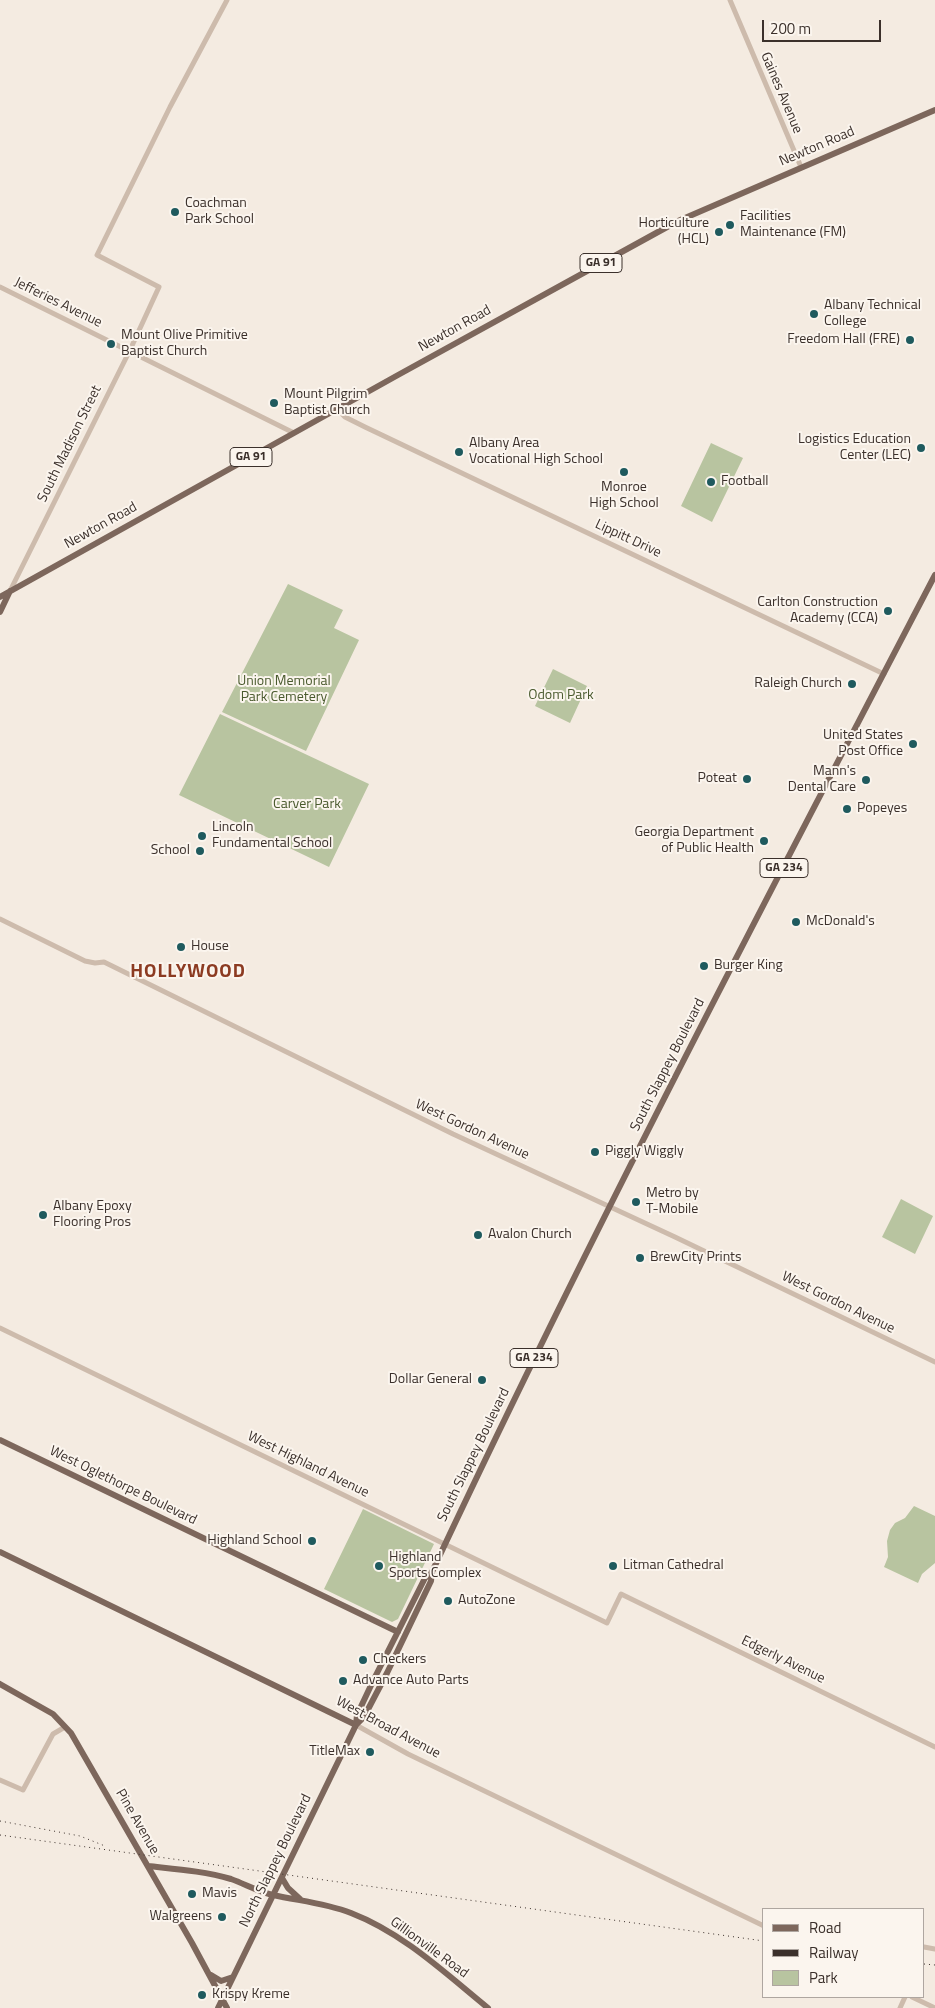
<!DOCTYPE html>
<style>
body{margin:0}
#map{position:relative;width:935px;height:2008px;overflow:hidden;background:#f4ebe1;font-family:"Titillium Web",sans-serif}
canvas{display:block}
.legend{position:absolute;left:762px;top:1908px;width:162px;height:90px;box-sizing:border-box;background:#fbf5ee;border:1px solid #aea6a0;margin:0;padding:6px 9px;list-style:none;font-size:15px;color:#3b302b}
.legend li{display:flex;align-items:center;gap:10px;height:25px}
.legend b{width:25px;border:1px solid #aea6a0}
.scale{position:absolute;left:762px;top:20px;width:119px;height:22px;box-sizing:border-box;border:2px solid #3b302b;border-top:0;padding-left:6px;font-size:15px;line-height:18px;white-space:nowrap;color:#3b302b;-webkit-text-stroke:4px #fbf5ee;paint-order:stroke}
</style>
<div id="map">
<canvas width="935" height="2008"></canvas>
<ul class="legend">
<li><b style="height:6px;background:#7d675c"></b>Road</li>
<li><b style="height:6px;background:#3b302b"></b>Railway</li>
<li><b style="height:14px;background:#b8c4a0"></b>Park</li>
</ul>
<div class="scale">200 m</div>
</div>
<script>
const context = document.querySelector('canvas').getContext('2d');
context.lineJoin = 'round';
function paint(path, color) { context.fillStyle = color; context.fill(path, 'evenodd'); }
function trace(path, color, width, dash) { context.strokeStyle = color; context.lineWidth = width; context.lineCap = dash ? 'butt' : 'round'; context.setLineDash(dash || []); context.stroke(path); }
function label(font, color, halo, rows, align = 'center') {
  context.font = font + ' "Titillium Web",sans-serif'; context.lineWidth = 4; context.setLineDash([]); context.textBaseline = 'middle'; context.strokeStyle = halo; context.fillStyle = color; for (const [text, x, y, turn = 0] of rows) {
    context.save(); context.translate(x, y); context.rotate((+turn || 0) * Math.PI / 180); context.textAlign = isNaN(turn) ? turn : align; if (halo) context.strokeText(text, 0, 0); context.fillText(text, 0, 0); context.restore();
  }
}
const green = new Path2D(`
 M 711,443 L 743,458 L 712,522 L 681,506 Z
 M 288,584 L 343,610 L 334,628 L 359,640 L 306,751 L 222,712 Z
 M 553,669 L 587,686 L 570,723 L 535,706 Z
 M 220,714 L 369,784 L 329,867 L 179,795 Z
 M 901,1199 L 933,1216 L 915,1254 L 882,1237 Z
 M 914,1506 L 935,1516 L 935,1563 L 922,1574 L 918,1583 L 884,1567 L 888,1557 L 887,1541 L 890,1530 L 895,1523 L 905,1518 Z
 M 363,1509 L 434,1544 L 398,1619 L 392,1622 L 324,1589 Z`);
const minor = new Path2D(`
 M 730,0 L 801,167
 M 0,287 L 294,433
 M 337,409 L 345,417 L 365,427 L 884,674
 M 10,591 L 130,350 L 159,287 L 97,255 L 170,107 L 227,0
 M 0,919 L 85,961 L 95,963 L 104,962 L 453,1134 L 675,1237 L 935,1362
 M 0,1328 L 607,1623 L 621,1594 L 935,1747
 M 356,1725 L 408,1754 L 764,1926
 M 0,1780 L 23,1790 L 53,1734 L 65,1727
 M 924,1947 L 935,1949
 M 912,1997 L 935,2008
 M 900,2008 L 905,1997`);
const major = new Path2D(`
 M 0,597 L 398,375 L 678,221 L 935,110
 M 0,612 L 10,591
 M 0,1440 L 398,1632
 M 0,1552 L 356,1725
 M 0,1684 L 53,1714 L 71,1733 L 192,1943 L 227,2008
 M 356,1725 L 357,1715 L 374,1679 L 425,1578 L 432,1572
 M 148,1866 C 175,1869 204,1871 231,1879 C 245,1884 259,1892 273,1895 C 300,1901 325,1903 351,1913 C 403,1933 445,1973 488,2008
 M 282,1878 L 288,1888 L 300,1899
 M 211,1975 L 221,1981 L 233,1977
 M 218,2008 L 356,1725 L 364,1717 L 387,1673 L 431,1581 L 432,1572 C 590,1235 763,905 935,575`);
const rail = new Path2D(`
 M 0,1821 L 80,1836 L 105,1846
 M 0,1835 L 764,1941
 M 924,1964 L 935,1965`);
const markers = [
 [175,212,5,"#1f5a5e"],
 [730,225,5,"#1f5a5e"],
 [719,232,5,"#1f5a5e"],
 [814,314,5,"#1f5a5e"],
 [910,340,5,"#1f5a5e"],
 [111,344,5,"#1f5a5e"],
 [274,403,5,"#1f5a5e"],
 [921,448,5,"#1f5a5e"],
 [459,452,5,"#1f5a5e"],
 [624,472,5,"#1f5a5e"],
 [711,482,5,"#1f5a5e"],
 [888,611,5,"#1f5a5e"],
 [852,684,5,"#1f5a5e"],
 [913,744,5,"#1f5a5e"],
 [747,779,5,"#1f5a5e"],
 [866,780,5,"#1f5a5e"],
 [847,809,5,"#1f5a5e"],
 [202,836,5,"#1f5a5e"],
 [764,841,5,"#1f5a5e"],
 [200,851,5,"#1f5a5e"],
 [796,922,5,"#1f5a5e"],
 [181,947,5,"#1f5a5e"],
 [704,966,5,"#1f5a5e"],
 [595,1152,5,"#1f5a5e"],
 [636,1202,5,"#1f5a5e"],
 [43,1215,5,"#1f5a5e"],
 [478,1235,5,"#1f5a5e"],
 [640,1258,5,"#1f5a5e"],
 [482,1380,5,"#1f5a5e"],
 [312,1541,5,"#1f5a5e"],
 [379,1566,5,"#1f5a5e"],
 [613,1566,5,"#1f5a5e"],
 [448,1601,5,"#1f5a5e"],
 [363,1660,5,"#1f5a5e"],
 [343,1681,5,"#1f5a5e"],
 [370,1752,5,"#1f5a5e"],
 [192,1894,5,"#1f5a5e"],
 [222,1917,5,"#1f5a5e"],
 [202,1995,5,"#1f5a5e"]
];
const shields = [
 [601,263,42],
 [251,457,42],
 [784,868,48],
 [534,1358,48]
];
const shieldNames = [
 ["GA 91",601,263],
 ["GA 91",251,457],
 ["GA 234",784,868],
 ["GA 234",534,1358]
];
const streetNames = [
 ["Gaines Avenue",781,93,67],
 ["Newton Road",817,147,-23],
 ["Jefferies Avenue",58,303,26],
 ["Newton Road",455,329,-29],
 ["South Madison Street",70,444,-64],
 ["Newton Road",101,526,-29],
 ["Lippitt Drive",628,539,25],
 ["South Slappey Boulevard",668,1065,-63],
 ["West Gordon Avenue",472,1130,25],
 ["West Gordon Avenue",838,1303,26],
 ["South Slappey Boulevard",474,1455,-64],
 ["West Highland Avenue",308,1465,26],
 ["West Oglethorpe Boulevard",123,1486,26],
 ["Edgerly Avenue",783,1660,26],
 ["West Broad Avenue",388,1728,28],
 ["Pine Avenue",137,1822,60],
 ["North Slappey Boulevard",276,1861,-64],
 ["Gillionville Road",429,1948,36]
];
const poiNames = [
 ["Coachman",185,204],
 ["Park School",185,220],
 ["Facilities",740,217],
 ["Maintenance (FM)",740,233],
 ["Horticulture",709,224,"right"],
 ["(HCL)",709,240,"right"],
 ["Albany Technical",824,306],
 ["College",824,322],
 ["Mount Olive Primitive",121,336],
 ["Baptist Church",121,352],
 ["Freedom Hall (FRE)",900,340,"right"],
 ["Mount Pilgrim",284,395],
 ["Baptist Church",284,411],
 ["Logistics Education",911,440,"right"],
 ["Center (LEC)",911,456,"right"],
 ["Albany Area",469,444],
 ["Vocational High School",469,460],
 ["Football",721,482],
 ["Monroe",624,488,"center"],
 ["High School",624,504,"center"],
 ["Carlton Construction",878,603,"right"],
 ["Academy (CCA)",878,619,"right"],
 ["Raleigh Church",842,684,"right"],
 ["United States",903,736,"right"],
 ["Post Office",903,752,"right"],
 ["Mann's",856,772,"right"],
 ["Dental Care",856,788,"right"],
 ["Poteat",737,779,"right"],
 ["Popeyes",857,809],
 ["Lincoln",212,828],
 ["Fundamental School",212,844],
 ["Georgia Department",754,833,"right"],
 ["of Public Health",754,849,"right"],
 ["School",190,851,"right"],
 ["McDonald's",806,922],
 ["House",191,947],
 ["Burger King",714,966],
 ["Piggly Wiggly",605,1152],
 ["Metro by",646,1194],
 ["T-Mobile",646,1210],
 ["Albany Epoxy",53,1207],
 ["Flooring Pros",53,1223],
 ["Avalon Church",488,1235],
 ["BrewCity Prints",650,1258],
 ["Dollar General",472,1380,"right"],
 ["Highland School",302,1541,"right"],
 ["Highland",389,1558],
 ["Sports Complex",389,1574],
 ["Litman Cathedral",623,1566],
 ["AutoZone",458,1601],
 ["Checkers",373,1660],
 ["Advance Auto Parts",353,1681],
 ["TitleMax",360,1752,"right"],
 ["Mavis",202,1894],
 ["Walgreens",212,1917,"right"],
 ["Krispy Kreme",212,1995]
];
const parkNames = [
 ["Union Memorial",284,682],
 ["Park Cemetery",284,698],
 ["Odom Park",561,696],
 ["Carver Park",307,805]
];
const districtNames = [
 ["HOLLYWOOD",188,972]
];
paint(green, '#b8c4a0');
trace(minor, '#cdbbac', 5);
trace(major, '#7d675c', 6);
trace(rail, '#3b302b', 1, [1, 4]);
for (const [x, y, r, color] of markers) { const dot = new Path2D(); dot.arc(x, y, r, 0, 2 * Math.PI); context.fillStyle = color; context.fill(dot); trace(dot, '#fbf5ee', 2); }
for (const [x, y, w] of shields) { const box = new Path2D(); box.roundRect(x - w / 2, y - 9.5, w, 19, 4); context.fillStyle = '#fbf5ee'; context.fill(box); trace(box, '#3b302b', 1); }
label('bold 12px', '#3b302b', null, shieldNames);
label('14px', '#3b302b', '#fbf5ee', streetNames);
label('14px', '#3b302b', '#fbf5ee', poiNames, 'left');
label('14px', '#4a5a2e', '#fbf5ee', parkNames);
context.letterSpacing = '1px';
label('bold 19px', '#8c3b22', '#fbf5ee', districtNames);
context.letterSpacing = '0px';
</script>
